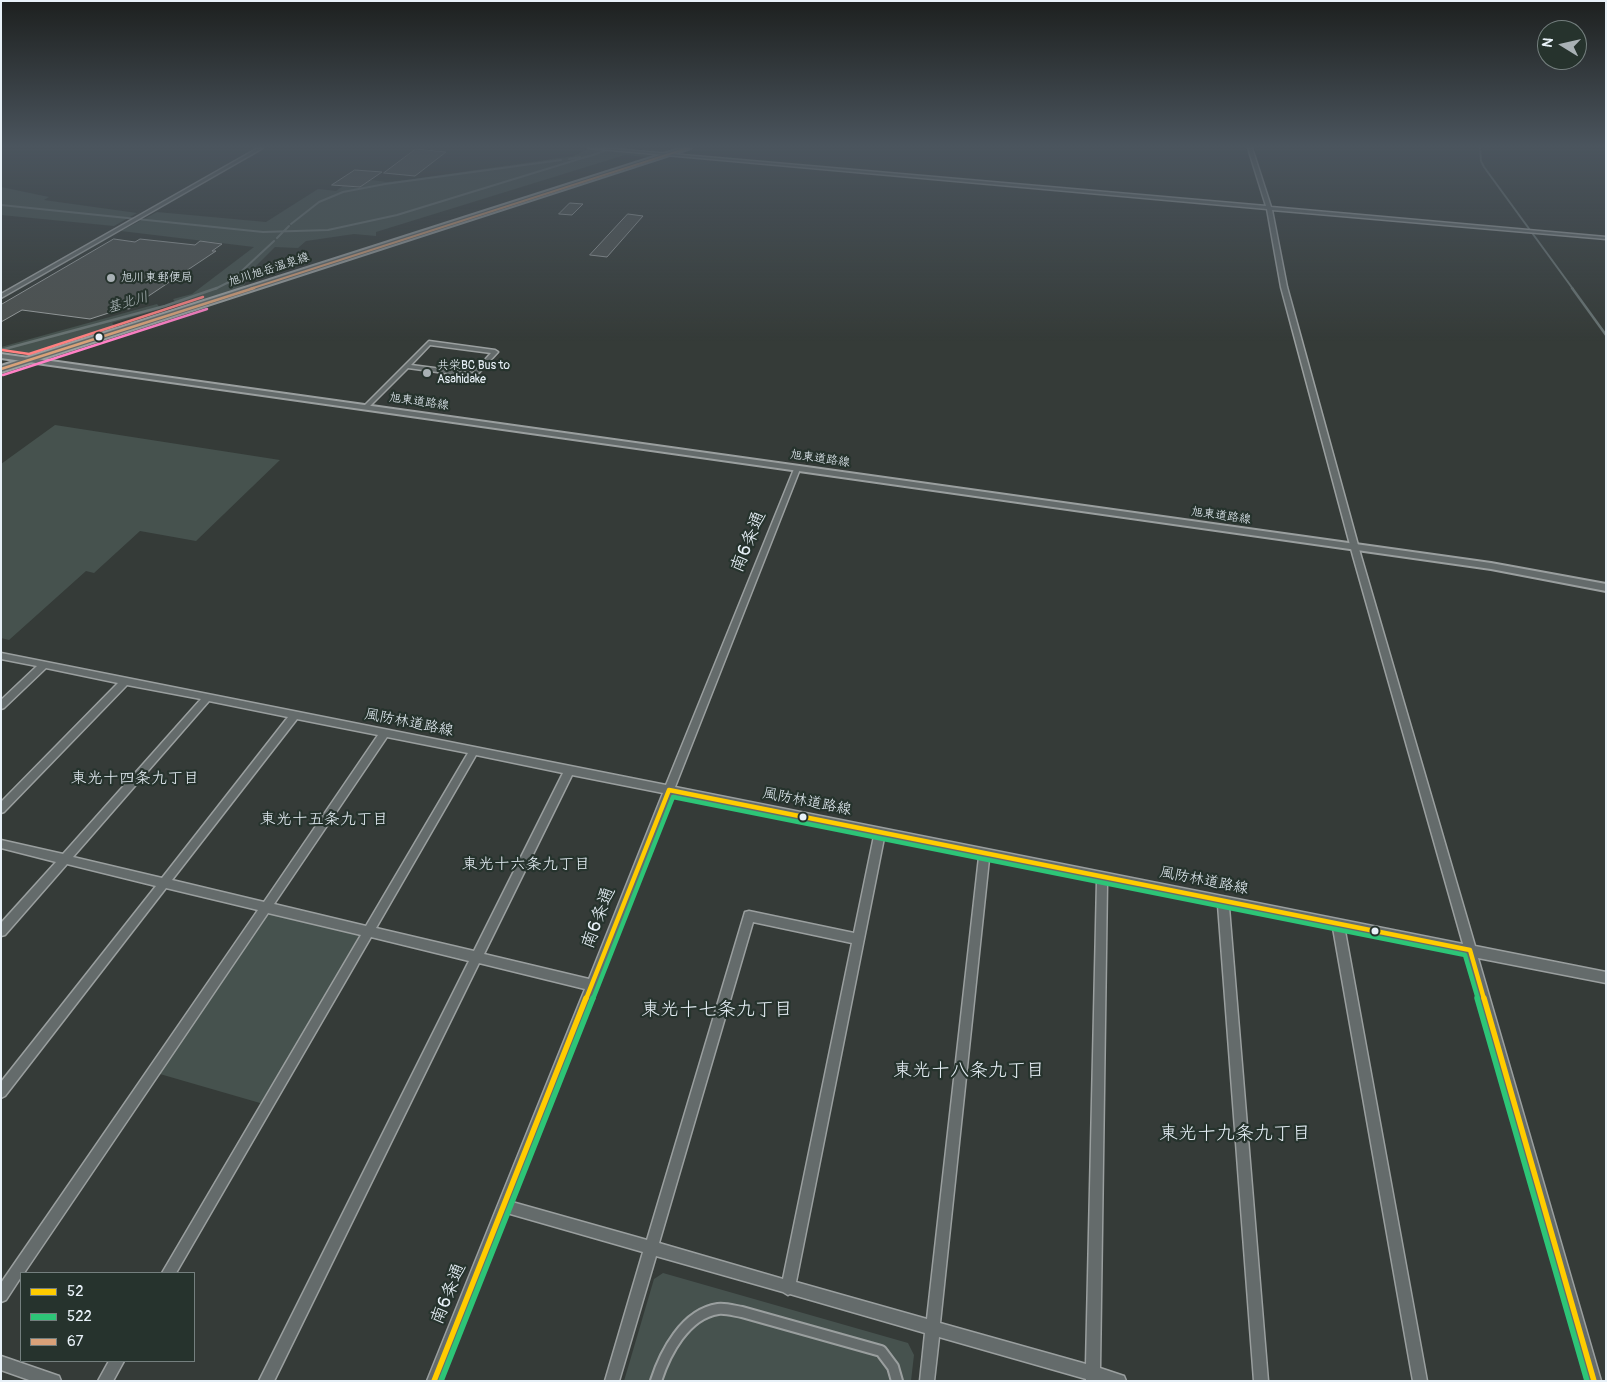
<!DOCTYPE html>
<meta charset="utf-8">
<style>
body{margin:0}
#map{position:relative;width:1607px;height:1382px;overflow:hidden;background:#353b38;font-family:Pangolin,sans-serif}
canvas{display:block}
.frame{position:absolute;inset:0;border:2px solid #e8f1f8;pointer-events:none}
.legend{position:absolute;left:20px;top:1272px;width:175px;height:90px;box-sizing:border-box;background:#26332d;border:1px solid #747f7e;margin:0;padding:6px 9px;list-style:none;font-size:15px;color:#e8f1f8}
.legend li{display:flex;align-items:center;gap:10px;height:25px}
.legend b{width:25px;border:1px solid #747f7e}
.north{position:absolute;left:1537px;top:20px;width:50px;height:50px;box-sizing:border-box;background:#26332d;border:1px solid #747f7e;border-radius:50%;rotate:279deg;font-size:14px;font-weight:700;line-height:20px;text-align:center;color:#e8f1f8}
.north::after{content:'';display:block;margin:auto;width:18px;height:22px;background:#a9b1b5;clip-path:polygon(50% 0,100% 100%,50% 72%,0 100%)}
</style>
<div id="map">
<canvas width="1607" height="1382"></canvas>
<div class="frame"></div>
<ul class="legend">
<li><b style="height:6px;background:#fc0"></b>52</li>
<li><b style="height:6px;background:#2dc577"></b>522</li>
<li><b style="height:6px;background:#d9a179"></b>67</li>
</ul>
<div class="north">N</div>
</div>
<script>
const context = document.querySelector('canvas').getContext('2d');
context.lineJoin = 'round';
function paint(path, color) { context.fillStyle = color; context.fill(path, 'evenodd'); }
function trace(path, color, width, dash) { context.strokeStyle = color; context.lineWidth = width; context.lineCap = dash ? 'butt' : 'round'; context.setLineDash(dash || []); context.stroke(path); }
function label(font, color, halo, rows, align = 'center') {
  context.font = font + ' Pangolin,"Klee One",sans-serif'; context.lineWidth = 4.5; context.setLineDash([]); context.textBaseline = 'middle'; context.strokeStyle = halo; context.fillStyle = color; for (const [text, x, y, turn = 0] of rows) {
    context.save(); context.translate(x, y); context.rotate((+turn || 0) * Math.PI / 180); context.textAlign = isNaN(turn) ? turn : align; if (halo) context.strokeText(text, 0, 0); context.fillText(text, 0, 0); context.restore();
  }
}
const green = new Path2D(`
 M 587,149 L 660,156 L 654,158 L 625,155 L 376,232 L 376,236 L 354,234 L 306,241 L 298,248 L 275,247 L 249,273 L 243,289 L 184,308 L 178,306 L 173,299 L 192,294 L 254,247 L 121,231 L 157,212 L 266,222 L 318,189 L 336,191 L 343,186 L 359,188 L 371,180 L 387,182 L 413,179 L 573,156 Z
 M 1,187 L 49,197 L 44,200 L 137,213 L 114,226 L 1,215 Z
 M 157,304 L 161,309 L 112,323 L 117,328 L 30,355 L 1,353 L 1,347 Z
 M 55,425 L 280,460 L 196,541 L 140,531 L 94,573 L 86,571 L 9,640 L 1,638 L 1,464 Z
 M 266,908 L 369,931 L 267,1105 L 153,1072 Z
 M 663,1273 L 908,1343 L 914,1355 L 911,1381 L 624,1381 L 654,1279 Z`);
const streamFar1 = new Path2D(`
 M 1480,148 L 1481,161 L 1484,167 L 1573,289
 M 587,157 L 613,148
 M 569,159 L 580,157
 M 1,205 L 263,232 L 328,230 L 397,215 L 589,156
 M 291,224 L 319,202 L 343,192 L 385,184 L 561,160
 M 277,238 L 289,226
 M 215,289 L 231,281 L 274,241`);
const stream = new Path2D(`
 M 1572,288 L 1606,335
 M 1,350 L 165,306 L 217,288`);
const building = new Path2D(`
 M 416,149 L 446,152 L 415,176 L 384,173 Z
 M 355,170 L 382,172 L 360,187 L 332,185 Z
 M 570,203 L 583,204 L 572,215 L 559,214 Z
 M 628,214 L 643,216 L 607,257 L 590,255 Z
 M 114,239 L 135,242 L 140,239 L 195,245 L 200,241 L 222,244 L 212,251 L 216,251 L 129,309 L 124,308 L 90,319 L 22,310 L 1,322 L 1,305 Z`);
const pedestrian = new Path2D(`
 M 656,1381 C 665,1353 685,1314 718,1309 C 726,1308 735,1311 742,1312 L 881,1351 L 893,1367 L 897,1381`);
const minor = new Path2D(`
 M 258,148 L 263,148 L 1,298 L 1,294 Z
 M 588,148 L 603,148 L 1266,206 L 1248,148 L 1252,148 L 1271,207 L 1606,237 L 1606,239 L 1272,210 L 1287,287 L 1361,556 L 1475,946 L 1606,972 L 1606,983 L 1478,958 L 1601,1381 L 1587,1381 L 1466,955 L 1345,931 L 1427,1381 L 1413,1381 L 1333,928 L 1229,907 L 1268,1381 L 1254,1381 L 1218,905 L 1107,883 L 1100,1368 L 1124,1376 L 1126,1381 L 1086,1381 L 1086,1379 L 939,1337 L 934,1381 L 920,1381 L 925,1333 L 790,1294 L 788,1295 L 783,1292 L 656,1256 L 619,1381 L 605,1381 L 643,1252 L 507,1213 L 441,1381 L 427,1381 L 585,989 L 479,963 L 274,1381 L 259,1381 L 469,961 L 371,937 L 176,1273 L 162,1273 L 361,935 L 268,913 L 24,1273 L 21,1273 L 21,1277 L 6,1300 L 1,1302 L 1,1283 L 258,910 L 166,888 L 5,1096 L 1,1098 L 1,1082 L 156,886 L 67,864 L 5,935 L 1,936 L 1,923 L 56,862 L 1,848 L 1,840 L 63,854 L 201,699 L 127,685 L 4,812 L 1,813 L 1,802 L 118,683 L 46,668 L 4,708 L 1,709 L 1,700 L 37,666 L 1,659 L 1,653 L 666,785 L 794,469 L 797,467 L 800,469 L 675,787 L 1463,944 L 1353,556 L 1281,287 L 1267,209 ZM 209,701 L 288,717 L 162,878 L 73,857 ZM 297,719 L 378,735 L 264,902 L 172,880 ZM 387,737 L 468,753 L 366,926 L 274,904 ZM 476,755 L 563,773 L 474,951 L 376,928 ZM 572,775 L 663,793 L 589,979 L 484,954 ZM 672,795 L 874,836 L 854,933 L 749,911 L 745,912 L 647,1240 L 512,1202 ZM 884,838 L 979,857 L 927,1319 L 796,1282 ZM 989,859 L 1097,881 L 1086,1364 L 940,1323 ZM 753,922 L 852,943 L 783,1279 L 659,1243 Z
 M 429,341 L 495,350 L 498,352 L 476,376 L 474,377 L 408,368 L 368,408 L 364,408 L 364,406 ZM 430,345 L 491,353 L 473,373 L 411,365 Z
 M 1,1356 L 59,1376 L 61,1381 L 32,1381 L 1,1370 Z
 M 109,1361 L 124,1361 L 113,1381 L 98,1381 Z`);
const tertiary = new Path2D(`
 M 1,354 L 1491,563 L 1606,584 L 1606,591 L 1491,569 L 1,358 Z`);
const secondary = new Path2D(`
 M 682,148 L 691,148 L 1,372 L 1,366 Z`);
const bus1Far1 = new Path2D(`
 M 586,999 L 669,790 L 1470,950 L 1484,999`);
const bus1 = new Path2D(`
 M 1484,998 L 1594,1381
 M 434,1381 L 586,998`);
const bus2Far1 = new Path2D(`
 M 593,999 L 673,797 L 1465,955 L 1478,999`);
const bus2 = new Path2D(`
 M 1477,998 L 1587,1381
 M 441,1381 L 593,998`);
const bus3Far1 = new Path2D(`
 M 250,289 L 688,148`);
const bus3 = new Path2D(`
 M 1,369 L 254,288`);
const bus4 = new Path2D(`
 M 3,375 L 207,309`);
const bus5 = new Path2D(`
 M 2,350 L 29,354 L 203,297`);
const markers = [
 [111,278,5,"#a9b1b5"],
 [99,337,4.5,"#e8f1f8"],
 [427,373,5,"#a9b1b5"],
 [803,817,4.5,"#e8f1f8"],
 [1375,931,4.5,"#e8f1f8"]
];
const farStreetnames = [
 ["旭川旭岳温泉線",269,270,-18],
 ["旭東道路線",419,402,8],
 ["旭東道路線",820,459,8],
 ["旭東道路線",1221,516,8]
];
const farPoinames = [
 ["旭川東郵便局",121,278],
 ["共栄BC Bus to",437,366],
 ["Asahidake",437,380]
];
const farWaternames = [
 ["基北川",128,303,-16]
];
const streetNames = [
 ["風防林道路線",409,723,11],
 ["風防林道路線",807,802,11],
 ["風防林道路線",1204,881,11]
];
const neighbourhoodNames = [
 ["東光十四条九丁目",135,779],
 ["東光十五条九丁目",324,820],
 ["東光十六条九丁目",526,865]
];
const nearStreetnames = [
 ["南6条通",749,542,-68],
 ["南6条通",599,918,-69],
 ["南6条通",449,1294,-68]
];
const nearNeighbourhoodnames = [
 ["東光十七条九丁目",717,1010],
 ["東光十八条九丁目",969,1071],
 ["東光十九条九丁目",1235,1134]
];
paint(green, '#46524e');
trace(streamFar1, '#687372', 2);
trace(stream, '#687372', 2.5);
paint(building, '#4d5250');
trace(building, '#9a9f9f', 1);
trace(pedestrian, '#9a9f9f', 14);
trace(minor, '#9a9f9f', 3);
trace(tertiary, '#9a9f9f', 4);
trace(secondary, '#9a9f9f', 4);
trace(pedestrian, '#646b6b', 10);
paint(minor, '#646b6b');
paint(tertiary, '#646b6b');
paint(secondary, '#646b6b');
trace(bus1Far1, '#fc0', 4.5);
trace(bus1, '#fc0', 5.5);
trace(bus2Far1, '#2dc577', 4.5);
trace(bus2, '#2dc577', 5.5);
trace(bus3Far1, '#d9a179', 2);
trace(bus3, '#d9a179', 2.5);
trace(bus4, '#ff80c5', 2.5);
trace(bus5, '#ff8080', 2.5);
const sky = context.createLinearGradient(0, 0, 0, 341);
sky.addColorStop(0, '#1d201f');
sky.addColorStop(0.43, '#4b555e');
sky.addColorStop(1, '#4b555e00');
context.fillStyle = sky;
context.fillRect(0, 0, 1607, 341);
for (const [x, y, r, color] of markers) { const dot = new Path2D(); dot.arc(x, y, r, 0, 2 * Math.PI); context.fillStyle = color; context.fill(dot); trace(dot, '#26332d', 2); }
label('12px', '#e8f1f8', '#26332d', farStreetnames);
label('12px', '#e8f1f8', '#26332d', farPoinames, 'left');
label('italic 14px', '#b1bbbe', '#26332d', farWaternames);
label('15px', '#e8f1f8', '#26332d', streetNames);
label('16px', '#e8f1f8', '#26332d', neighbourhoodNames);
label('18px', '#e8f1f8', '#26332d', nearStreetnames);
label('19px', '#e8f1f8', '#26332d', nearNeighbourhoodnames);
</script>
